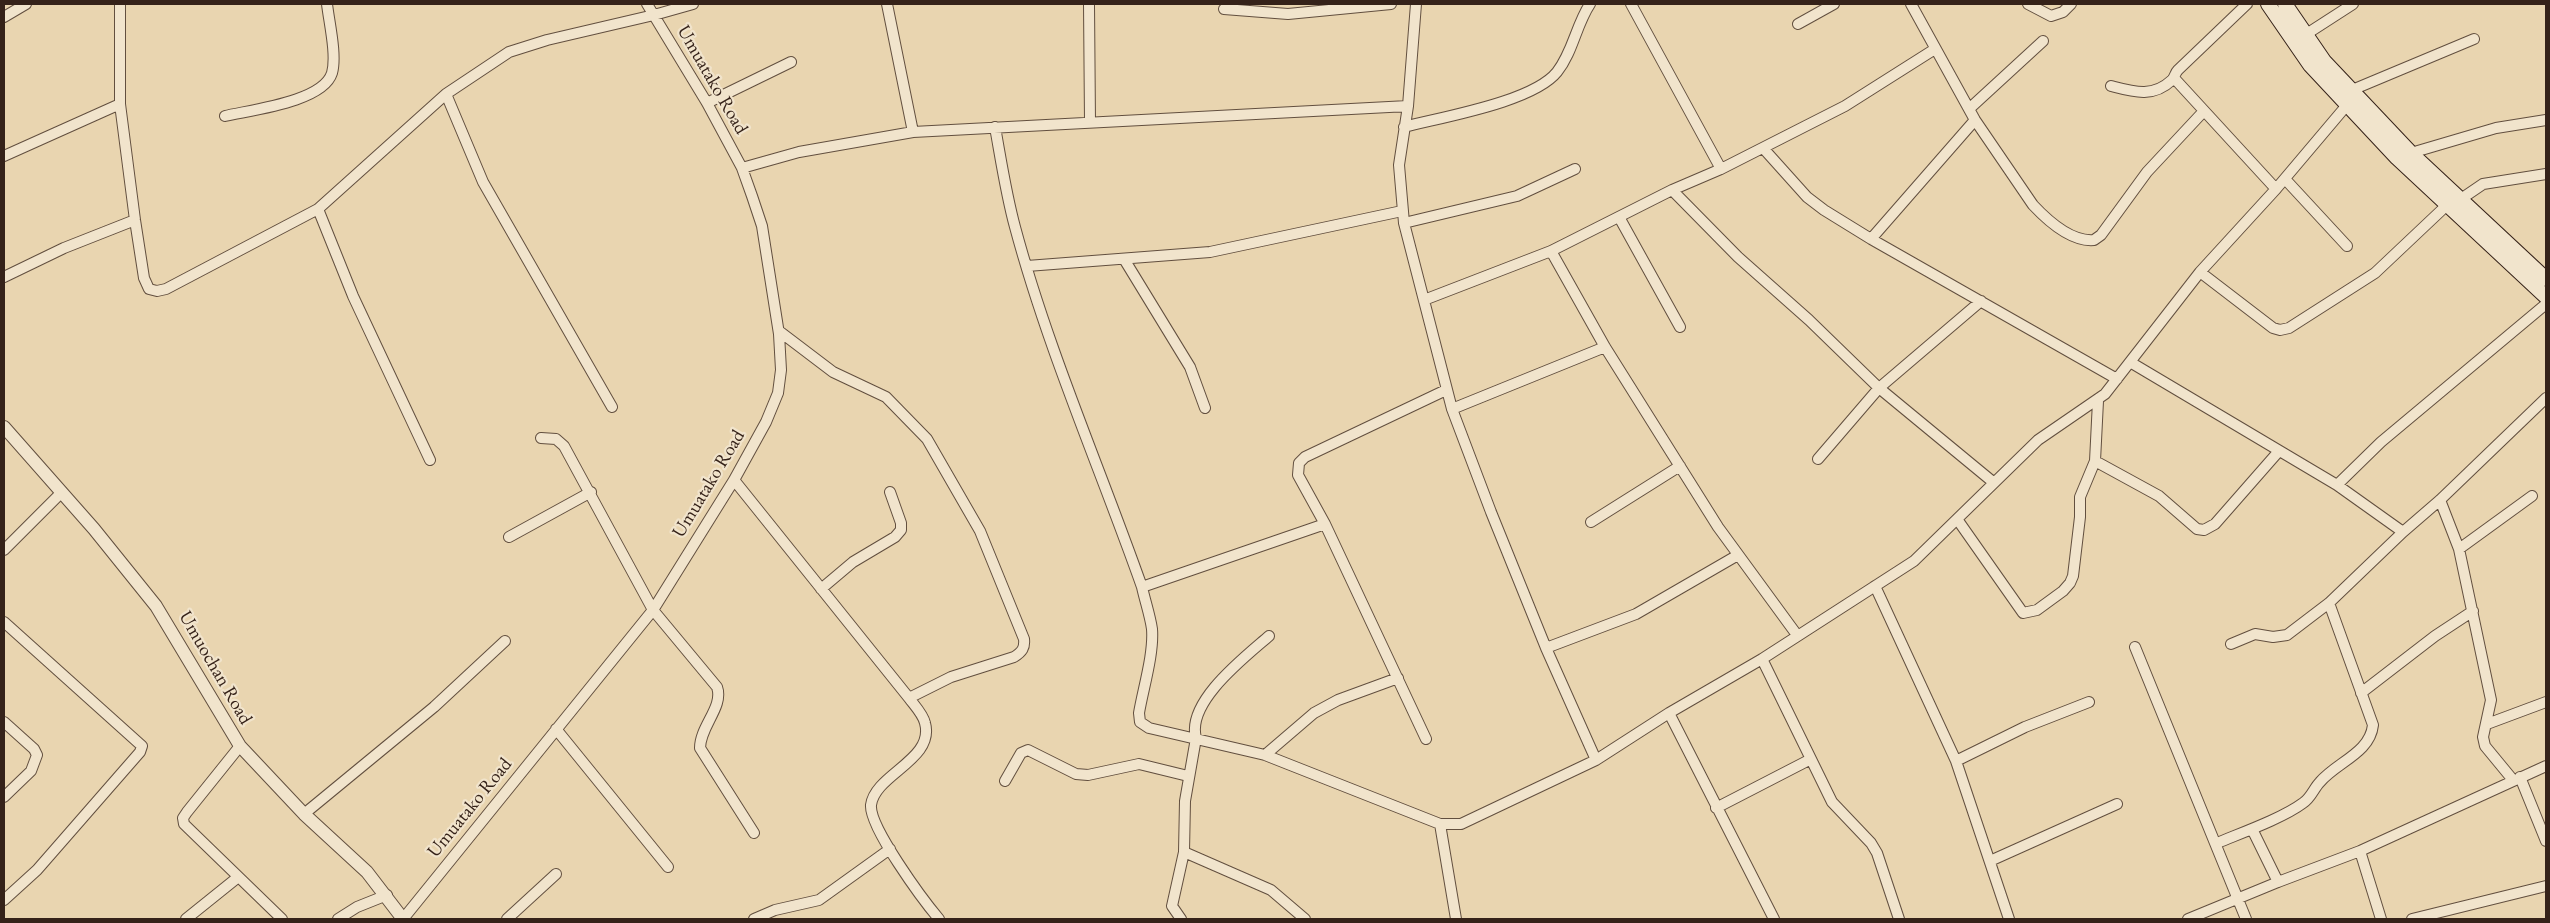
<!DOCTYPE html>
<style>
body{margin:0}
#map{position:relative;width:2550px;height:923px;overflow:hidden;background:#e9d5b0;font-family:"EB Garamond",serif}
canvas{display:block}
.frame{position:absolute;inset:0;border:5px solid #352219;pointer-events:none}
</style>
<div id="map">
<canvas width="2550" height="923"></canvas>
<div class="frame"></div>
</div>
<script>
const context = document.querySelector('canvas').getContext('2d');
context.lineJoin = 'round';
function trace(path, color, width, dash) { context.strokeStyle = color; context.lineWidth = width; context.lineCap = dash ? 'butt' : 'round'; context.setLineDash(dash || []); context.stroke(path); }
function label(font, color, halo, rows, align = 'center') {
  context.font = font + ' "EB Garamond",serif'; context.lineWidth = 4.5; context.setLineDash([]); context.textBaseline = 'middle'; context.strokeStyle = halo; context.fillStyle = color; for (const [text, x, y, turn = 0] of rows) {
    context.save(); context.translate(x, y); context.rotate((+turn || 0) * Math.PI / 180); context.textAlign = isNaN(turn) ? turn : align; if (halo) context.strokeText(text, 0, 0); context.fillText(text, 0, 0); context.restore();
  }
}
const minor = new Path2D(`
 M 120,4 L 120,104 L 135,220 L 144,278 L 149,289 L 157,291 L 166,289 L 318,209 L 446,94 L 509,52 L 547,40 L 654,15 L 693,4
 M 887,4 L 913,132
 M 1089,4 L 1090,122
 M 1416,4 L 1408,106 L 1399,165 L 1404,223 L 1452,409 L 1491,512 L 1546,648 L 1596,760
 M 1631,4 L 1721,169
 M 1911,4 L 1975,120 L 2033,205 C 2048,221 2072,242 2094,240 L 2101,235 L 2147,172 L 2203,112
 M 2028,4 L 2051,16 L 2063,12 L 2071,4
 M 1224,9 L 1288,14 L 1391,4
 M 4,17 L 26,4
 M 1798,24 L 1834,4
 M 2305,35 L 2353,4
 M 2174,78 L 2276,189
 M 2111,86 C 2134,92 2153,98 2172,80 C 2175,77 2175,73 2178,70 L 2247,4
 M 2352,90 L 2474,39
 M 446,94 L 483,182 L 612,407
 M 707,103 L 791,62
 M 1969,109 L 2043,41
 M 225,116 C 250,110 323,102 332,73 C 337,55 329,22 327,4
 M 995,127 C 1001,160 1006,194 1015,227 C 1048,350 1100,468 1142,587 C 1145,601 1150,615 1152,629 C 1154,654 1143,689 1139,713 L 1140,722 L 1149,728 L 1265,755 L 1440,824 L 1461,824 L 1596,760 L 1669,713 L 1762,659 L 1914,561 L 2038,440 L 2105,394 L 2200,272 L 2276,189 L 2347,105
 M 1404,127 C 1442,117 1533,102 1557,72 C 1573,52 1576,25 1590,4
 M 1763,148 L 1807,197 L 1824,210 L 1871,239 L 2117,379
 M 2411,153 L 2496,128 L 2546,120
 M 4,156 L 120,104
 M 742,168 L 799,152 L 913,132 L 1408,106
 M 2285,179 L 2347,246
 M 1672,190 L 1738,257 L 1809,320 L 1879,388 L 1993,482
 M 2461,199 L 2483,184 L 2546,174
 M 318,209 L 353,296 L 430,460
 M 1619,217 L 1680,327
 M 1404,223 L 1517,196 L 1575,169
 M 1871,239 L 1975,120
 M 1551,251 L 1605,347 L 1718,527 L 1797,635
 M 1124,259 L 1190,367 L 1205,408
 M 1027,266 L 1210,252 L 1402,211
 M 2200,272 L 2273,328 L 2280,330 L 2289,328 L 2375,273 L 2447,205
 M 4,277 L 64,248 L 135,220
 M 1424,300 L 1551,251 L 1672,190 L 1721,169 L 1845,106 L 1935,49
 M 779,331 L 833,372 L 886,397 L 927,439 L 980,531 L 1024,639 C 1025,648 1022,652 1014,657 L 951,677 L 909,698
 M 2130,362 L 2337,485 L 2403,532
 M 1452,409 L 1605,347
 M 541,438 L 556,439 L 564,446 L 653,610 L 717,687 C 724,707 700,726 700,748 L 754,833
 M 1818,459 L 1879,388 L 1981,301
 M 2095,461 L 2159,496 L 2197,529 L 2204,530 L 2215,524 L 2279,451
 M 734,480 L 909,698 C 914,705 923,714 925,723 C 935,760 875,774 871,805 C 869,827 923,900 939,919
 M 2337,485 L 2381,442 L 2546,304
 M 2440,500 L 2459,549 L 2491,700 L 2483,737 L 2485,746 L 2513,780
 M 1957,519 L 2023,613 L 2037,610 L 2063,591 L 2070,583 L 2073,576 L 2080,517 L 2080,497 L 2095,461 L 2098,401
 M 1591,522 L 1680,466
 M 509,537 L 591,492
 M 2459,549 L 2532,496
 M 4,550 L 62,492
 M 1875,586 L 1956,761 L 2009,919
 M 1142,587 L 1325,524
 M 821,589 L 853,562 L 895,537 L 901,530 L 901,523 L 890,492
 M 4,622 L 142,746 L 140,752 L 37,870 L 4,900
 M 2231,644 L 2255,634 L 2273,637 L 2287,635 L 2329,603 L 2403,532 L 2440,500 L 2546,398
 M 2135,647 L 2246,919
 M 1546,648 L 1636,614 L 1738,555
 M 1762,659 L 1832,802 L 1871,843 L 1877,853 L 1899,919
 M 2361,693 L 2435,636 L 2473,611
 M 1669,713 L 1774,919
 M 4,722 L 34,749 L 37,755 L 31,771 L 4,797
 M 2487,724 L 2546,702
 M 556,729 L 668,867
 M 1426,739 L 1325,524 L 1298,475 L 1299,463 L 1305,457 L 1446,390
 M 240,746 L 187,812 L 183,818 L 184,824 L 282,919
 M 1265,755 L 1314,713 L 1338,700 L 1398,678
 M 1956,761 L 2025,727 L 2089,702
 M 2520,777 L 2546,841
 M 1005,781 L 1021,753 L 1028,750 L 1076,774 L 1088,775 L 1139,764 L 1188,776
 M 1716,808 L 1811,759
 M 304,814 L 434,707 L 505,641
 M 1440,824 L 1456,919
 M 2252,829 L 2278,882
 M 2217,843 C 2241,833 2283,818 2303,803 C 2311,798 2314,788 2320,782 C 2337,762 2370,753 2373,725 L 2329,603
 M 2360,851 L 2381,919
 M 1184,852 L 1271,890 L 1305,919
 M 1990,861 L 2117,804
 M 186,919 L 237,878
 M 338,919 L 357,907 L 387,895
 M 403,919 L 653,610 L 734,480 L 766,422 L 778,393 L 781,370 L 779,334 L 762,226 L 752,196 L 742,168 L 707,103 L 647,4
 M 507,919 L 556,874
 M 754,919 L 775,910 L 819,900 L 890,849
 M 1181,919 L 1172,906 L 1184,852 L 1185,801 L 1196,738 C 1186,702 1245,657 1269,636
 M 2188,919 L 2278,882 L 2360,851 L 2546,766
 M 2412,919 L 2546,886`);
const tertiary = new Path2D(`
 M 4,427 L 94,529 L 156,606 L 240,746 L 304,814 L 367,872 L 403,919`);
const secondary = new Path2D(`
 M 2268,4 L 2310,65 L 2397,158 L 2546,297
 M 2285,4 L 2324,61 L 2411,153 L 2546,279`);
const streetNames = [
 ["Umuatako Road",712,80,60],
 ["Umuatako Road",709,484,-59],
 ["Umuochan Road",215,668,60],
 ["Umuatako Road",470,808,-51]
];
trace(minor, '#624f3f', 12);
trace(tertiary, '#624f3f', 14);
trace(secondary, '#352219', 16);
trace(minor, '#f1e4cc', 10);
trace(tertiary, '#f1e4cc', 12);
trace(secondary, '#f1e4cc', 14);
label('19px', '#352219', '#f1e4cc', streetNames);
</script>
